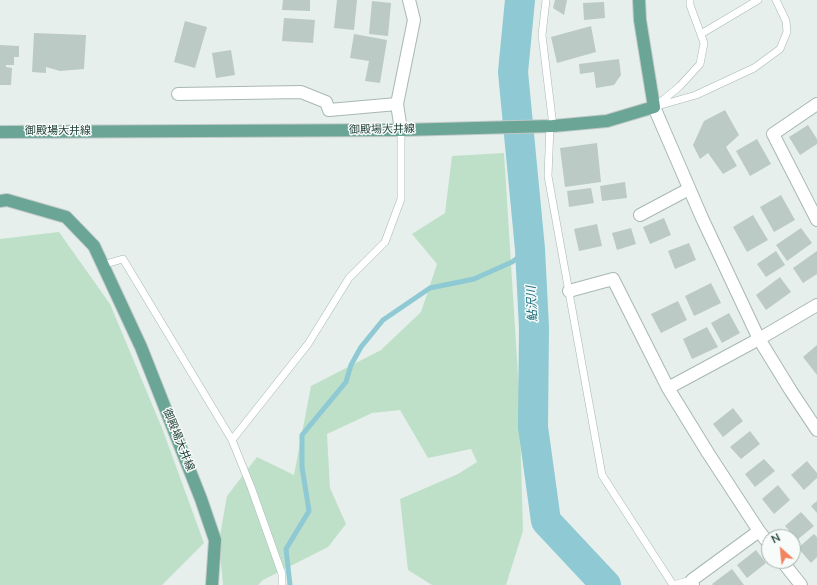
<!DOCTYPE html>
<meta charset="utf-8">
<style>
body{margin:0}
#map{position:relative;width:817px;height:585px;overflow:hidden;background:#e6efeb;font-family:"Nunito Sans",sans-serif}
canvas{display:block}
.north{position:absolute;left:761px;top:529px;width:40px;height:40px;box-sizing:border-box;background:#f7fbf9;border:1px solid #a3b1ad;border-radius:50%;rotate:333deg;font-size:11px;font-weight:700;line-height:16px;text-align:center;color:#24423a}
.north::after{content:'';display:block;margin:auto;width:14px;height:18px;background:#f4845f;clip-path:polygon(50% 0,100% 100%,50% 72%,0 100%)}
</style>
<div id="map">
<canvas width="817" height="585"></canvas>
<div class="north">N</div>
</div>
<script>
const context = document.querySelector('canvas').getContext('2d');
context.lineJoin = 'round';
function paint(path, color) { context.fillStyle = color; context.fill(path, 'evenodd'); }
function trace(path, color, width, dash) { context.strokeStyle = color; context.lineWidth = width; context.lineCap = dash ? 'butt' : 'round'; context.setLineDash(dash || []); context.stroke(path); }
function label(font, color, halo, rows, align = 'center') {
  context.font = font + ' "Nunito Sans","Noto Sans JP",sans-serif'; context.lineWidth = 3; context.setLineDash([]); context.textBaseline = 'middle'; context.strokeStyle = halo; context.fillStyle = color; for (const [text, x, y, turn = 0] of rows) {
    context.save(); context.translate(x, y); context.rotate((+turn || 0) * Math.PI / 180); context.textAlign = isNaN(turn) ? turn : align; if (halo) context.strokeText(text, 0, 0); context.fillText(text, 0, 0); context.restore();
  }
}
const green = new Path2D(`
 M 504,153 L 519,391 L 523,531 L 506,585 L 432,585 L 408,570 L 400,499 L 458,474 L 477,462 L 471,449 L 428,458 L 400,410 L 372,413 L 327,434 L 330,488 L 346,524 L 328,547 L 263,580 L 258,585 L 223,585 L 219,541 L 227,496 L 257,457 L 294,475 L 311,386 L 381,350 L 421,312 L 437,264 L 412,234 L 445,213 L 452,156 Z
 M 59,232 L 110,304 L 162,428 L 204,543 L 162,585 L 0,585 L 0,239 Z`);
const stream = new Path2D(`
 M 290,585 L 286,549 L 309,511 L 302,467 L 302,435 L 346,382 L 351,365 L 361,347 L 383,320 L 430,288 L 474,279 L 512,262 L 530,249`);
const river = new Path2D(`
 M 520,0 L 513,72 L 530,249 L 534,328 L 533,427 L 546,521 L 606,585`);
const building = new Path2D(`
 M 283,0 L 310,0 L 310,11 L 282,10 Z
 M 337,0 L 357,0 L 354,30 L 334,28 Z
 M 555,0 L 567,0 L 564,15 L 553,8 Z
 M 372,1 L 391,3 L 388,36 L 369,34 Z
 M 604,2 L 605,18 L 584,20 L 583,3 Z
 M 284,18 L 315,20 L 313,43 L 282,41 Z
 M 185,21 L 207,27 L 195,68 L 174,62 Z
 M 591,26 L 596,52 L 557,63 L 551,37 Z
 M 34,33 L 86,35 L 84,69 L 60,71 L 46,67 L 46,73 L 32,72 Z
 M 354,34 L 387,40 L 380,83 L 365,81 L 369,61 L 350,58 Z
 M 0,45 L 19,46 L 19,57 L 14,57 L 14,65 L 6,65 L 6,67 L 12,68 L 11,85 L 0,85 Z
 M 231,50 L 235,75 L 216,78 L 212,53 Z
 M 619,59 L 621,75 L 614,85 L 596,88 L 594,72 L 580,74 L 579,64 Z
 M 725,110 L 739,135 L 726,147 L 737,166 L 723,174 L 708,153 L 700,159 L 693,145 L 704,121 Z
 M 808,125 L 817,139 L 817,144 L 800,155 L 789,137 Z
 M 757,139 L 771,164 L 750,176 L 736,151 Z
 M 597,143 L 601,182 L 565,187 L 560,148 Z
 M 625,182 L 627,198 L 602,201 L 600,186 Z
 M 591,188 L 594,203 L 569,207 L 567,191 Z
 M 781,195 L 795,220 L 774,232 L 760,207 Z
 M 753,215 L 768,240 L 747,252 L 733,227 Z
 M 664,218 L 671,235 L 650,244 L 643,227 Z
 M 597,224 L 602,246 L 579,251 L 574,229 Z
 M 631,228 L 636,244 L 617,250 L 612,233 Z
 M 801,228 L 812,243 L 787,261 L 776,245 Z
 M 689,243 L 696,260 L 675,269 L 668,251 Z
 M 776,251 L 785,265 L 766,277 L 757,264 Z
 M 817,251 L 817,274 L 803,283 L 793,268 Z
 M 780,277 L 791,292 L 766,310 L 756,295 Z
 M 711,283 L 721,303 L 694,316 L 685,296 Z
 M 678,301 L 687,320 L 661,333 L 651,314 Z
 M 729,313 L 740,333 L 722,343 L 711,323 Z
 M 707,327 L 718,347 L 692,359 L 683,339 Z
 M 817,345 L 817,375 L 803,357 Z
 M 733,408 L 743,421 L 723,437 L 713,424 Z
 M 750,431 L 760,444 L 741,459 L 730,447 Z
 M 764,459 L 775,471 L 755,487 L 745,474 Z
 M 807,461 L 817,473 L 817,478 L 804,490 L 791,475 Z
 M 778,485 L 790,500 L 774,514 L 762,499 Z
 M 817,501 L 817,513 L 811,506 Z
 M 801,512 L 814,526 L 797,540 L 785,526 Z
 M 814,534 L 817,537 L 817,557 L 811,563 L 798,548 Z
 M 756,550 L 766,563 L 747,578 L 737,565 Z
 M 732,569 L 744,585 L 713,585 L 712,584 Z`);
const service = new Path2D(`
 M 546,0 L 542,35 L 553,126
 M 701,34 L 758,0
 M 657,105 L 680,86 L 700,64 L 704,43 L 690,5 L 690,0
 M 654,107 L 696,95 L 754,68 L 780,49 L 787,32 L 786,21 L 776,0
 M 550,126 L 548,176 L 602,475 L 673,585 L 692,580
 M 102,265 L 123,259 L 232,440
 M 282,585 L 282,574 L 251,487 L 232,440 L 308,344 L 349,278 L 385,242 L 401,199 L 401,130`);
const minor = new Path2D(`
 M 178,94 L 301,92 L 326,102 L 329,110 L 397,104
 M 817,104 L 773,134 L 817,220
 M 401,130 L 397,104 L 414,20 L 409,0
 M 640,215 L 689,189
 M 569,291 L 613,279 L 668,388 L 708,453 L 759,531 L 769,544
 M 668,388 L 759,339 L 817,305
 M 782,561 L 801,585
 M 693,585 L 692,580 L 759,531`);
const tertiary = new Path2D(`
 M 654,107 L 702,218 L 759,339 L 791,391 L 817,430`);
const primary = new Path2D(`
 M 0,132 L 401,130 L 553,126 L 607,121 L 654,107 L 640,20 L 639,0
 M 0,201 L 7,200 L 66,217 L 94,246 L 141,347 L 201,499 L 215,540 L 212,585`);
const streetNames = [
 ["御殿場大井線",382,130,-1],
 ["御殿場大井線",58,131],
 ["御殿場大井線",178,440,68]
];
const waterNames = [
 ["鮎沢川",533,304,-93]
];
paint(green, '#bfe0c8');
trace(stream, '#8ec9d4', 5);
trace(river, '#8ec9d4', 30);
paint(building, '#bbcac4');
trace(service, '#a8b8b2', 8);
trace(minor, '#a8b8b2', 14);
trace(tertiary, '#a8b8b2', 14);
trace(primary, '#c2cac8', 14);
trace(service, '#fff', 7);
trace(minor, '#fff', 12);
trace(tertiary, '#fff', 12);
trace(primary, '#6aa596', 12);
label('11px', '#24423a', '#f7fbf9', streetNames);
label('italic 12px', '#1c6f80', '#f7fbf9', waterNames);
</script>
